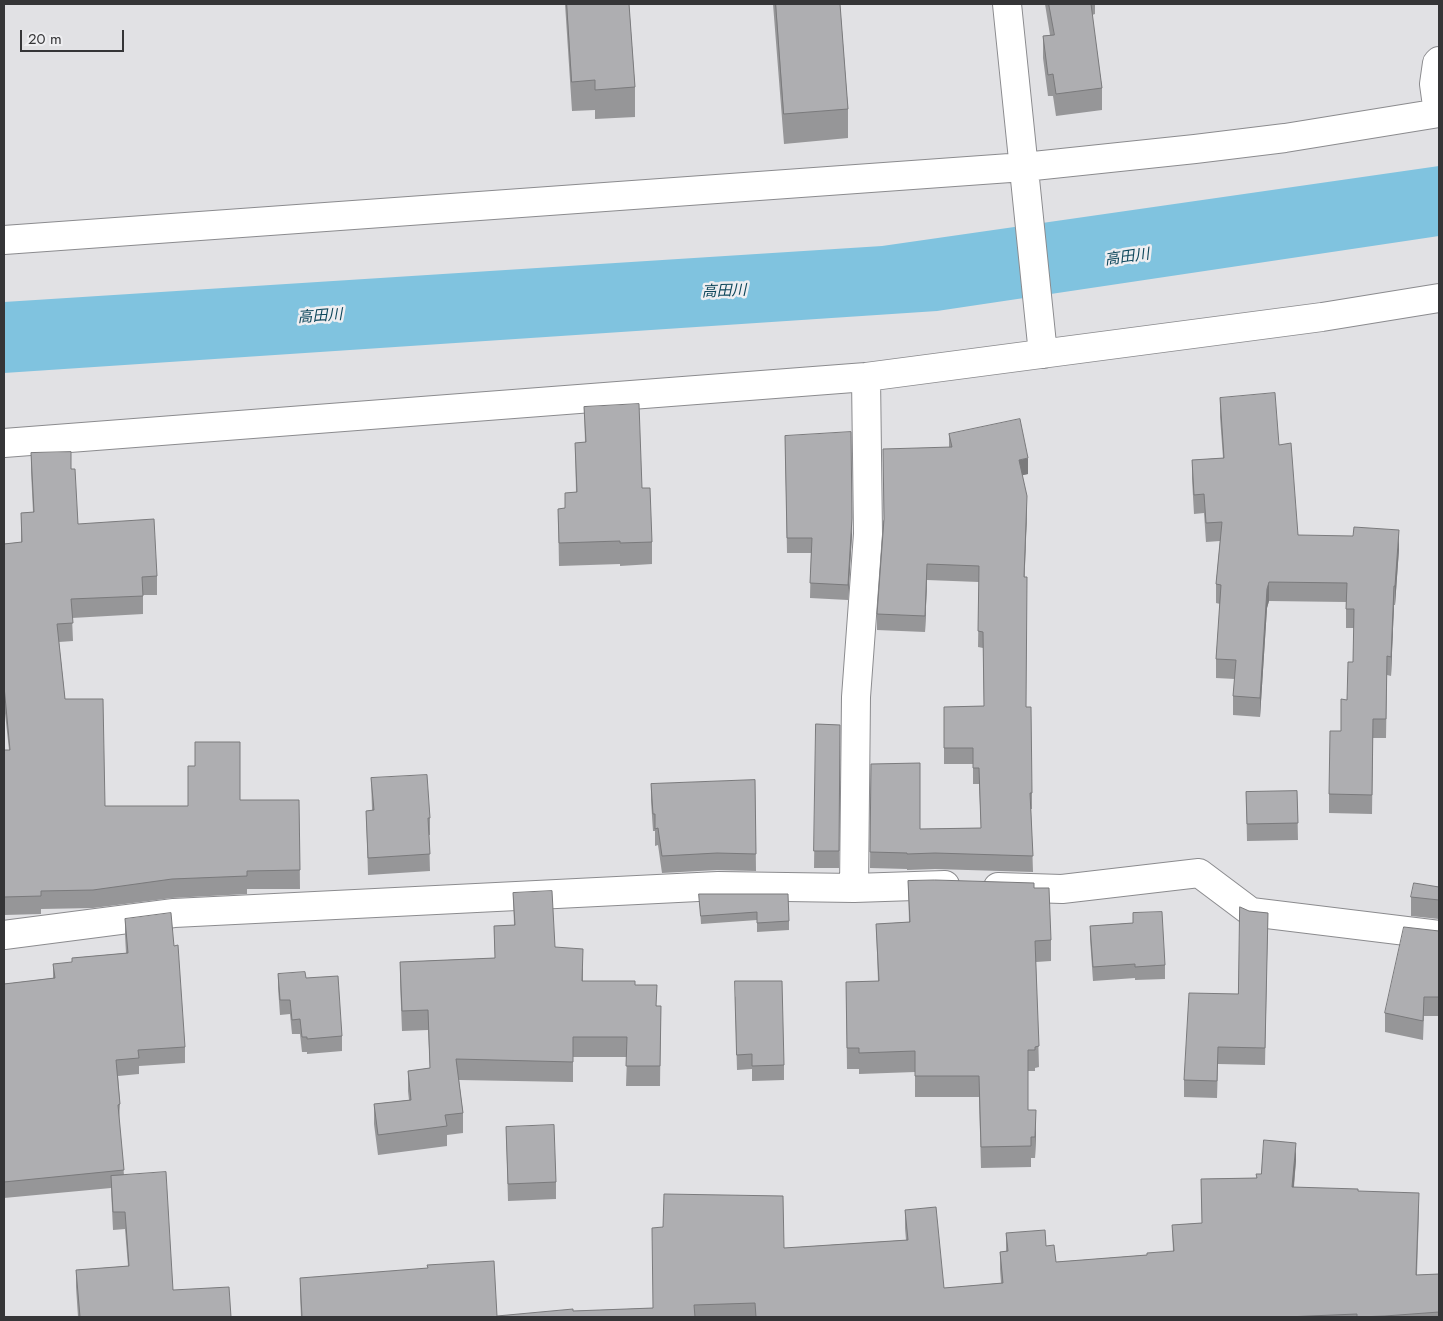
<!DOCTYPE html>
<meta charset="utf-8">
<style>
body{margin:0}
#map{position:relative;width:1443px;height:1321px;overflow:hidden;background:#e1e1e4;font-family:Jost,sans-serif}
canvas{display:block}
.frame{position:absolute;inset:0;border:5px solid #353537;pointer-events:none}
.scale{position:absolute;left:20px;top:30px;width:104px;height:22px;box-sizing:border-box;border:2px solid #353537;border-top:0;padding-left:6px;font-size:15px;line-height:18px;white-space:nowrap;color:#353537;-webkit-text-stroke:4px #eeeef1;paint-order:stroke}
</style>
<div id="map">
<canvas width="1443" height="1321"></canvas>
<div class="frame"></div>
<div class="scale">20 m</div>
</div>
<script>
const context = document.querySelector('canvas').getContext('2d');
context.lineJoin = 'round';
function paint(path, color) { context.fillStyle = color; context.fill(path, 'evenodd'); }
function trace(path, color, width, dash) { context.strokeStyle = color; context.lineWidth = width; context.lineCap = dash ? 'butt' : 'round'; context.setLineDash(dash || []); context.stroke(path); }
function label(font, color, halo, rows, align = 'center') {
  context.font = font + ' Jost,"Noto Sans JP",sans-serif'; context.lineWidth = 5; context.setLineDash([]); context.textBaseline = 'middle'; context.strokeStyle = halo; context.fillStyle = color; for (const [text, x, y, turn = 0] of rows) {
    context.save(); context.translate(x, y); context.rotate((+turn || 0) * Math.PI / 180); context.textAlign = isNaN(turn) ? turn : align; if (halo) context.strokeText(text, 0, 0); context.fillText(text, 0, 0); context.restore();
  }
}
const water = new Path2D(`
 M 1439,166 L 1439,236 L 937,311 L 4,373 L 4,302 L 882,246 Z`);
const minor = new Path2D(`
 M 1007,4 L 1043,354
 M 1438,113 L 1434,84 L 1437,63 L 1439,61
 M 4,240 L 1024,167 L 1195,149 L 1285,138 L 1439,113
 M 4,443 L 866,377 L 1322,317 L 1439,298
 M 998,887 L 1062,889 L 1199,873 L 1251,912 L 1439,935
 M 854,888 L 856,697 L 868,534 L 866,377
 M 4,935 L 174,913 L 718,886 L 854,888 L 945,885`);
const wall = new Path2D(`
 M 565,4 L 629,4 L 635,87 L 635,117 L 595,119 L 595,110 L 572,111 Z
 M 773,4 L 840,4 L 848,109 L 848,138 L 784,144 Z
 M 1045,4 L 1095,4 L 1095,14 L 1092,15 L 1102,88 L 1102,110 L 1056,116 L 1053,96 L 1048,96 L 1043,58 L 1043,36 L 1050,35 Z
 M 1220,398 L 1279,445 L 1298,535 L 1399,549 L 1395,605 L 1394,605 L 1391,676 L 1387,675 L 1386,738 L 1373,738 L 1372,814 L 1329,813 L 1329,794 L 1347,700 L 1353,662 L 1354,628 L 1346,628 L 1346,602 L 1269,601 L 1267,608 L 1260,717 L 1233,715 L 1233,696 L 1235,679 L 1216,678 L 1216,659 L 1220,604 L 1216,603 L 1216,584 L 1220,541 L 1206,542 L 1204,513 L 1194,514 L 1192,479 L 1192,460 L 1223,458 L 1220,417 Z
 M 584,407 L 642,488 L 652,542 L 652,564 L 620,566 L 620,564 L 559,566 L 558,509 L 565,508 L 565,493 L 576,492 L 575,443 L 585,442 Z
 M 949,434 L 1028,474 L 1022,475 L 1027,512 L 1024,577 L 1026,707 L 1032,793 L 1032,809 L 1031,809 L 1033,872 L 935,869 L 907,870 L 907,869 L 870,868 L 871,764 L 920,829 L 981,828 L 979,784 L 973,784 L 973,764 L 944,764 L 944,707 L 984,706 L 983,648 L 978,647 L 979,582 L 927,580 L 925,632 L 877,630 L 877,614 L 883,521 L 949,447 Z
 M 785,436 L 852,534 L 848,600 L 810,598 L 811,553 L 787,553 Z
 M 31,453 L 71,469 L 78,524 L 157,576 L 157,595 L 143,595 L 143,614 L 72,618 L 73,641 L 59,642 L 65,699 L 105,806 L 188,806 L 240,800 L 299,800 L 300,889 L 247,889 L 247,894 L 172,898 L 93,908 L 41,909 L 41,914 L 4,915 L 4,750 L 9,750 L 4,704 L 4,544 L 21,542 L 21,513 L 33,512 L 31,471 Z
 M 816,724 L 840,725 L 839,868 L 814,868 Z
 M 371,778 L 430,818 L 430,835 L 429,835 L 430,871 L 368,875 L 366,811 L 372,810 Z
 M 755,780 L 756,871 L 717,870 L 662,873 L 658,845 L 655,846 L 655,831 L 653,831 L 651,801 L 651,784 Z
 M 1297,791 L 1298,840 L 1247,841 L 1246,792 Z
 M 908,881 L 1034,888 L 1051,940 L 1051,961 L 1036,962 L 1039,1067 L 1035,1068 L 1035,1071 L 1028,1071 L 1028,1110 L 1036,1131 L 1035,1158 L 1031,1158 L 1031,1167 L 981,1168 L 979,1097 L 915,1097 L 915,1072 L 859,1074 L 859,1069 L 847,1069 L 846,982 L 878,981 L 876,924 L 909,922 Z
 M 1439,887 L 1439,919 L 1411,916 L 1411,897 Z
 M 513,893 L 555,947 L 583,969 L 583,981 L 635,985 L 657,1006 L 661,1006 L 660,1086 L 626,1086 L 627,1057 L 573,1057 L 573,1082 L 459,1080 L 463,1113 L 463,1133 L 447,1135 L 447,1146 L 378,1155 L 374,1124 L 374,1104 L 409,1100 L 408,1091 L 408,1071 L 430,1068 L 428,1030 L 402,1031 L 400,982 L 400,962 L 495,958 L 494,926 L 514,925 Z
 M 699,894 L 789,921 L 789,930 L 757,932 L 757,920 L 701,924 Z
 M 1249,911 L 1268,913 L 1265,1065 L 1218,1064 L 1217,1098 L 1184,1097 L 1184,1080 L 1238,994 Z
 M 1133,913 L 1165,965 L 1165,979 L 1135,980 L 1135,978 L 1093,981 L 1090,939 L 1090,926 L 1133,923 Z
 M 125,919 L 185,1047 L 185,1063 L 139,1066 L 139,1074 L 118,1076 L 120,1104 L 119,1120 L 124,1175 L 173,1290 L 231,1317 L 78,1317 L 76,1287 L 76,1270 L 128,1266 L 125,1229 L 113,1230 L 111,1188 L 4,1198 L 4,984 L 53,978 L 53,964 L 72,963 L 72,958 L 126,953 L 125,935 Z
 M 1437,931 L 1439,931 L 1439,1016 L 1424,1016 L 1423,1040 L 1385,1032 L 1385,1013 Z
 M 278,974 L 342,1036 L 342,1051 L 307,1054 L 307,1052 L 302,1052 L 300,1034 L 292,1034 L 290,1014 L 280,1015 L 278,988 Z
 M 735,996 L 784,1065 L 784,1080 L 752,1081 L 752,1069 L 737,1070 Z
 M 506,1127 L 556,1182 L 556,1199 L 508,1201 Z
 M 1296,1160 L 1294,1187 L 1358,1191 L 1419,1210 L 1417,1275 L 1439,1274 L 1439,1317 L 301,1317 L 300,1295 L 300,1278 L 497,1316 L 573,1311 L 653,1308 L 784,1248 L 906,1240 L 905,1228 L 905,1210 L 944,1288 L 1001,1283 L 1000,1269 L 1000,1252 L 1006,1251 L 1006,1233 L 1046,1246 L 1056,1262 L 1147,1255 L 1173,1251 L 1172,1225 L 1202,1223 L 1201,1179 L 1256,1178 L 1261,1174 Z`);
const shadedWall = new Path2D(`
 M 1028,458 L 1028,474 L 1019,476 L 1019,460 Z
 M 1027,496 L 1027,512 L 1024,593 L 1024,577 Z
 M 852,518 L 852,534 L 848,600 L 848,585 Z
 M 1399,530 L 1399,549 L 1395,605 L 1395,586 Z
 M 927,564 L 927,580 L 925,632 L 925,616 Z
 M 1269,582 L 1269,601 L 1267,608 L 1260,717 L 1260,698 L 1267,589 Z
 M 1394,586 L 1394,605 L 1391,676 L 1391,657 Z
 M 1036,1110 L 1036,1131 L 1035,1158 L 1035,1137 Z
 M 1296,1143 L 1296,1160 L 1292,1205 L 1292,1187 Z`);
const building = new Path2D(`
 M 567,4 L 629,4 L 635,87 L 595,90 L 595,80 L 572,82 Z
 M 776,4 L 840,4 L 848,109 L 784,114 Z
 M 1049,4 L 1091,4 L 1102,88 L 1056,94 L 1053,74 L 1048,75 L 1043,36 L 1054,35 Z
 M 1275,393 L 1279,445 L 1291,443 L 1298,535 L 1353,536 L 1354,527 L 1399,530 L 1395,586 L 1394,586 L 1391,657 L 1387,656 L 1386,719 L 1373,719 L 1372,795 L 1329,794 L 1330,731 L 1341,731 L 1341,699 L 1347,700 L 1348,662 L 1353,662 L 1354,609 L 1346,609 L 1347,583 L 1269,582 L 1267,589 L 1260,698 L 1233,696 L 1236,660 L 1216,659 L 1221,585 L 1216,584 L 1222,522 L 1206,523 L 1204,494 L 1194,495 L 1192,460 L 1224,458 L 1220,398 Z
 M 639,404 L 642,488 L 650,488 L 652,542 L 620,543 L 620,541 L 559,543 L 558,509 L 565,508 L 565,493 L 577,492 L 575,443 L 586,442 L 584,407 Z
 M 1020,419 L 1028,458 L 1019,460 L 1027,496 L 1024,577 L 1027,577 L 1026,707 L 1031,707 L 1032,793 L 1030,793 L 1033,856 L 935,853 L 907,854 L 907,853 L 870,852 L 871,764 L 920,763 L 920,829 L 981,828 L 979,768 L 973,768 L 973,748 L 944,748 L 944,707 L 984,706 L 983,632 L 978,631 L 979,566 L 927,564 L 925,616 L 877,614 L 884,519 L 883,449 L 952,447 L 949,434 Z
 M 851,432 L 852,518 L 848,585 L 810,583 L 812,538 L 787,538 L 785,436 Z
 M 71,452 L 71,469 L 75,469 L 78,524 L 154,519 L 157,576 L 142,577 L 143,596 L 71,599 L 73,623 L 57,624 L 65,699 L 103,699 L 105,806 L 188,806 L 188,766 L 195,766 L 195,742 L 240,742 L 240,800 L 299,800 L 300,870 L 247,871 L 247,876 L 172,879 L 93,890 L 41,891 L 41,896 L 4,897 L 4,750 L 10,750 L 4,686 L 4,544 L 22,542 L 21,513 L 34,512 L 31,453 Z
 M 816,724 L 840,725 L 839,851 L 814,851 Z
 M 427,775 L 430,818 L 428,818 L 430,854 L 368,858 L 366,811 L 374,810 L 371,778 Z
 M 755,780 L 756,854 L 717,853 L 662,856 L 658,828 L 655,829 L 655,814 L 653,814 L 651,784 Z
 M 1297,791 L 1298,823 L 1247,824 L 1246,792 Z
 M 935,880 L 1034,883 L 1034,888 L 1049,888 L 1051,940 L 1035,941 L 1039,1046 L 1035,1047 L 1035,1050 L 1028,1050 L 1028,1110 L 1036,1110 L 1035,1137 L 1031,1137 L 1031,1146 L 981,1147 L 979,1076 L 915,1076 L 915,1051 L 859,1053 L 859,1048 L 847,1048 L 846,982 L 879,981 L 876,924 L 910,922 L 908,881 Z
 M 1414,883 L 1439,887 L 1439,900 L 1411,897 Z
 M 552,891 L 555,947 L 583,949 L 582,981 L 635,981 L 635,985 L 657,985 L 656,1006 L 661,1006 L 660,1066 L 626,1066 L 627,1037 L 573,1037 L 573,1062 L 456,1059 L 463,1113 L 445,1115 L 447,1126 L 378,1135 L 374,1104 L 411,1100 L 408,1071 L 430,1068 L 428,1010 L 402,1011 L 400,962 L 495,958 L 494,926 L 515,925 L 513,893 Z
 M 699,894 L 788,894 L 789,921 L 757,923 L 757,912 L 701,916 Z
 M 1240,907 L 1249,911 L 1268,913 L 1265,1048 L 1218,1047 L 1217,1081 L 1184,1080 L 1189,993 L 1238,994 Z
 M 1162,912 L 1165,965 L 1135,967 L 1135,964 L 1093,967 L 1090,926 L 1133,923 L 1133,913 Z
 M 171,913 L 174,946 L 178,945 L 185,1047 L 138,1050 L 139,1058 L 116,1060 L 120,1104 L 118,1105 L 124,1170 L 4,1182 L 4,984 L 55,978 L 53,964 L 72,962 L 72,958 L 128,953 L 125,919 Z
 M 1404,927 L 1439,931 L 1439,997 L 1424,997 L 1423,1021 L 1385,1013 Z
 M 305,972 L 306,978 L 338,976 L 342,1036 L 307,1039 L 307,1037 L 302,1037 L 300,1019 L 292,1020 L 290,1000 L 280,1000 L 278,974 Z
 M 735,981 L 782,981 L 784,1065 L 752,1066 L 752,1054 L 737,1055 Z
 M 554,1125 L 556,1182 L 508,1184 L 506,1127 Z
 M 1264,1140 L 1296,1143 L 1292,1187 L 1358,1189 L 1358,1191 L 1419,1193 L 1416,1275 L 1439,1274 L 1439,1312 L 1385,1316 L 1357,1317 L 1357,1314 L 1286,1317 L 756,1317 L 755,1303 L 694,1305 L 695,1317 L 302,1317 L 300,1278 L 428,1268 L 427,1265 L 494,1261 L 497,1316 L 573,1309 L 573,1311 L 653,1308 L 652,1228 L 663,1227 L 664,1194 L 783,1196 L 784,1248 L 908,1240 L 905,1210 L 936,1207 L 944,1288 L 1003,1283 L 1000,1252 L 1008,1251 L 1006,1233 L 1045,1230 L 1046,1246 L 1054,1245 L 1056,1262 L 1147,1255 L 1147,1253 L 1174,1251 L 1172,1225 L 1202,1223 L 1201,1179 L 1257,1178 L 1256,1174 L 1261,1174 Z
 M 166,1172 L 173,1290 L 229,1287 L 231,1317 L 80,1317 L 76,1270 L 129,1266 L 125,1212 L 113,1212 L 111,1176 Z`);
const waterNames = [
 ["高田川",1127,258,-8],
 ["高田川",724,292,-2],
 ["高田川",320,317,-4]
];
paint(water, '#80c3df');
trace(minor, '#8b8b8e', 30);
trace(minor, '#fff', 28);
paint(wall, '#969698');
paint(shadedWall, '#7a7a7c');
paint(building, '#aeaeb1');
trace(building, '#7a7a7c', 1);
label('italic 15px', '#0e475b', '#eeeef1', waterNames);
</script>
